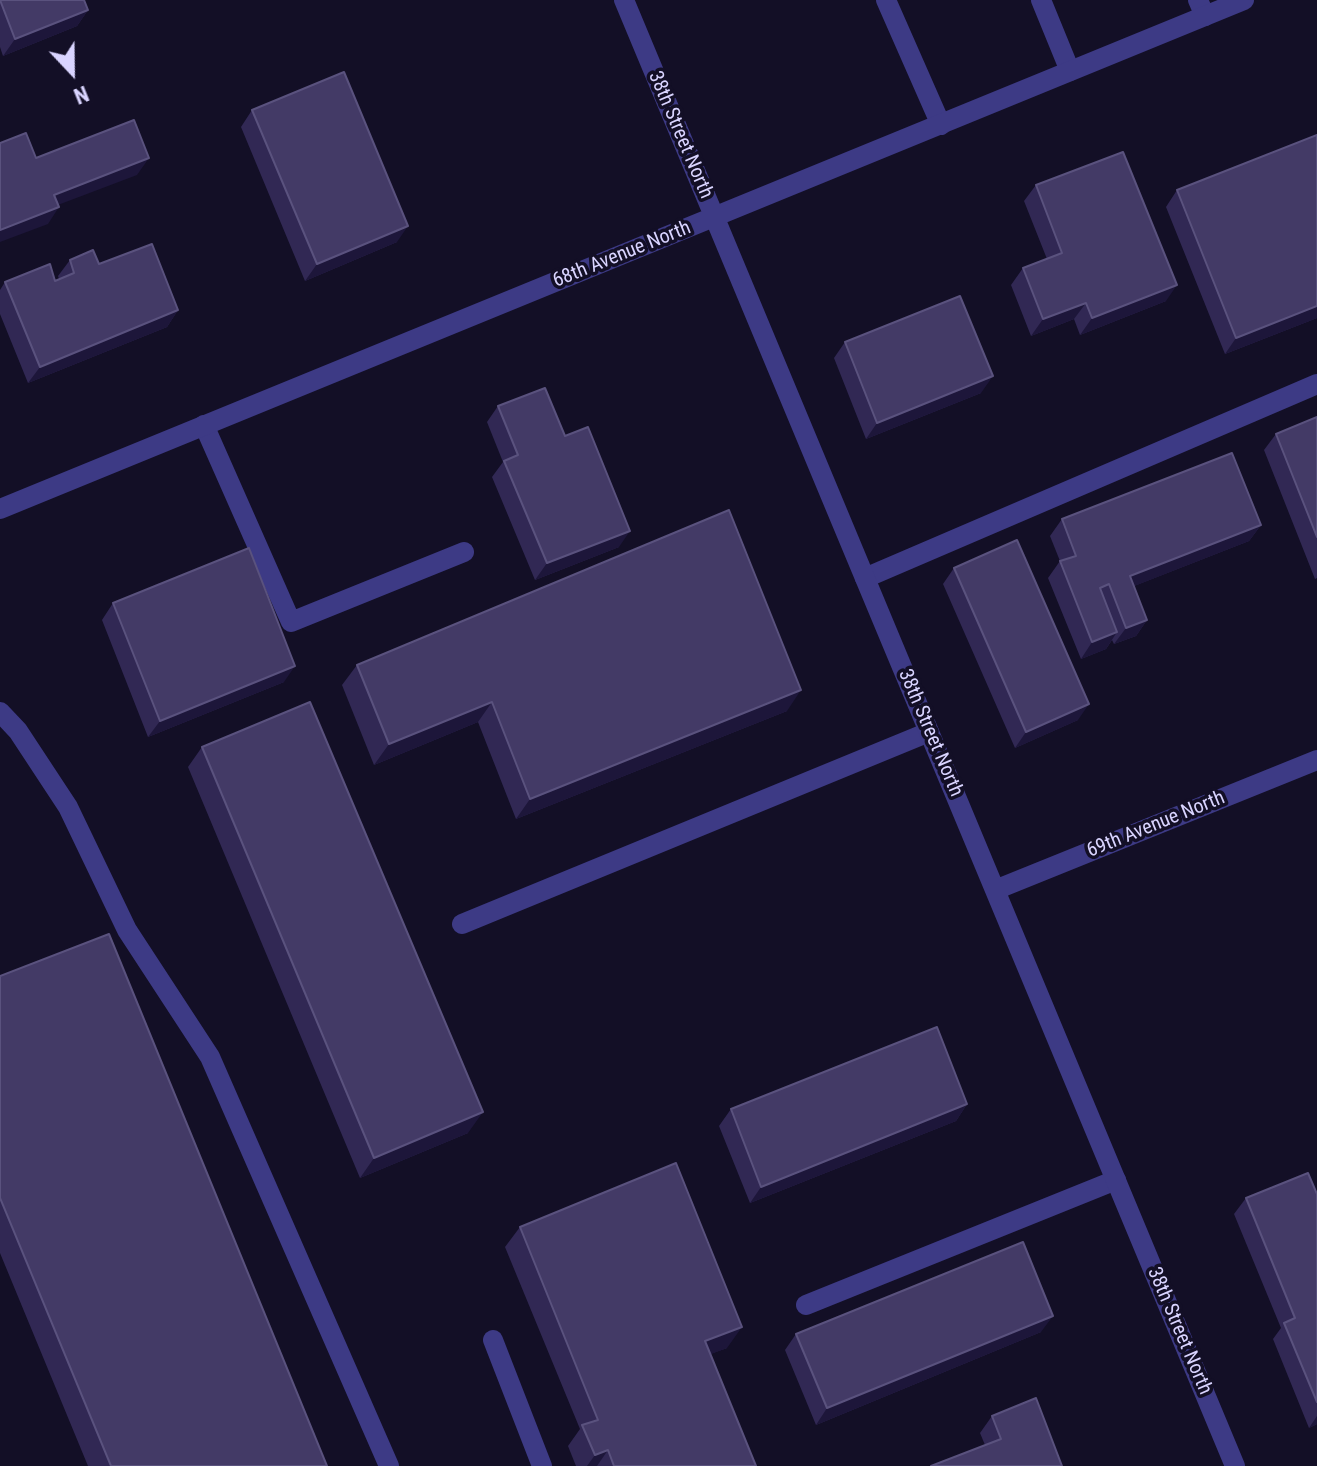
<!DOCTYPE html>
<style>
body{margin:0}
#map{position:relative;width:1317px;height:1466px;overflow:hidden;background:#130f26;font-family:"Roboto Condensed",sans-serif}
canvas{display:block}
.north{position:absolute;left:32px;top:32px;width:80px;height:80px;-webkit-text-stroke:6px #130f26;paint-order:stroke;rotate:158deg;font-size:22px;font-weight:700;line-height:32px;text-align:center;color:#d9d4ff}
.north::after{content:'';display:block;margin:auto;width:28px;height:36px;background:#d9d4ff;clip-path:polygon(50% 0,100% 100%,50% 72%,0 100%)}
</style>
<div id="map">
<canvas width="1317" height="1466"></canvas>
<div class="north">N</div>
</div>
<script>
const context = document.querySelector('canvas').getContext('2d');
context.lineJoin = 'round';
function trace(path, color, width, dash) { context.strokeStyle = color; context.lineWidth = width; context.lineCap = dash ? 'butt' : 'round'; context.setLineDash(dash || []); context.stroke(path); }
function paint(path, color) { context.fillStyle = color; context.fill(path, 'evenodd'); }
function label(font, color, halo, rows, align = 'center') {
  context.font = font + ' "Roboto Condensed",sans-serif'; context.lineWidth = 7; context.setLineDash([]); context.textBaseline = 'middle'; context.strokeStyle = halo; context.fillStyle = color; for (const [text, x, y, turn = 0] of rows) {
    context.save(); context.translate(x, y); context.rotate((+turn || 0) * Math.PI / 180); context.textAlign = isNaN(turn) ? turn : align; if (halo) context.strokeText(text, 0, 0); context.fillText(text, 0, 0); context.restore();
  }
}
const service = new Path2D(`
 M 886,0 L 941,125
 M 1041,0 L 1070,71
 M 1198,0 L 1205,16
 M 204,425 L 291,622 L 464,552
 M 865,578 L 1317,384
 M 0,712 L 18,731 L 68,807 L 127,930 L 210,1057 L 389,1466
 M 462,924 L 929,732
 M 806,1305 L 1116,1180
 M 493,1340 L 542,1466`);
const minor = new Path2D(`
 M 624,0 L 1235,1466
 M 0,509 L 1244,0
 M 995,890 L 1317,760`);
const wall = new Path2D(`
 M 0,0 L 88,10 L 77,26 L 3,56 L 0,47 Z
 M 252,110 L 397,242 L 305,281 L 241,127 Z
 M 1317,135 L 1317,318 L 1225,354 L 1166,207 L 1177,190 Z
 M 1036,185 L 1166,301 L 1080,335 L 1074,319 L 1031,336 L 1011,285 L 1023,268 L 1047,259 L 1024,201 Z
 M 70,260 L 99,264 L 178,310 L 167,327 L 28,383 L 0,314 L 0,290 L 5,282 L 55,281 L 59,279 L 58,276 Z
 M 845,342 L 981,393 L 866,439 L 834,358 Z
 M 498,406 L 565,436 L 619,547 L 535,580 L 492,477 L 503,462 L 487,422 Z
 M 1317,417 L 1317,578 L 1315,579 L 1264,450 L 1276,434 Z
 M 1062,519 L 1261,525 L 1249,541 L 1134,586 L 1147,620 L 1136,636 L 1114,644 L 1112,640 L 1106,649 L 1081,659 L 1048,578 L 1060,561 L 1050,536 Z
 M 954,568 L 1078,720 L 1015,748 L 943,584 Z
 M 113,603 L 284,682 L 148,737 L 102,620 Z
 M 357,665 L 787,711 L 516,819 L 478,722 L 374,765 L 342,685 Z
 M 202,747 L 468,1133 L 360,1178 L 188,767 Z
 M 0,976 L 327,1466 L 88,1466 L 0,1253 Z
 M 967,1104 L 956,1121 L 750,1203 L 719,1126 L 731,1109 Z
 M 1317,1194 L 1317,1424 L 1309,1428 L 1273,1339 L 1281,1328 L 1234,1214 L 1246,1198 Z
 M 520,1227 L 727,1348 L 710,1354 L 756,1466 L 576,1466 L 568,1446 L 580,1429 L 505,1247 Z
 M 1041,1332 L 816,1425 L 785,1350 L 796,1334 Z
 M 992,1416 L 1062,1466 L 985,1445 L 980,1433 Z`);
const shadedWall = new Path2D(`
 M 88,10 L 77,26 L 3,56 L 15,39 Z
 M 149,158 L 137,175 L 42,211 L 54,195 Z
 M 59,207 L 48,224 L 0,242 L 0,230 Z
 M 408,226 L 397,242 L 305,281 L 317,264 Z
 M 1177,285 L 1166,301 L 1080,335 L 1092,318 Z
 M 1086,303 L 1074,319 L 1031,336 L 1043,319 Z
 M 1317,306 L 1317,318 L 1225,354 L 1236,338 Z
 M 178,310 L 167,327 L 28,383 L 40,367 Z
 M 993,376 L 981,393 L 866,439 L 877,423 Z
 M 1261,525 L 1249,541 L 1119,592 L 1130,576 Z
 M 630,531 L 619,547 L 535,580 L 547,563 Z
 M 1147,620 L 1136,636 L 1114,644 L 1126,628 Z
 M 1117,632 L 1106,649 L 1081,659 L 1092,642 Z
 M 295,666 L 284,682 L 148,737 L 160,721 Z
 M 801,690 L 787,711 L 516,819 L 530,799 Z
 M 492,702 L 478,722 L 374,765 L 389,744 Z
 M 1089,704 L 1078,720 L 1015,748 L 1026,732 Z
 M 967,1104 L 956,1121 L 750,1203 L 761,1187 Z
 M 483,1112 L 468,1133 L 360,1178 L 374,1158 Z
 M 1053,1316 L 1041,1332 L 816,1425 L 827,1408 Z
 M 742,1327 L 727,1348 L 690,1362 L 705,1341 Z
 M 1317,1416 L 1317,1424 L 1309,1428 Z
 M 608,1450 L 597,1466 L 587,1466 L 595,1455 Z`);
const building = new Path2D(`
 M 0,0 L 84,0 L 88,10 L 15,39 Z
 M 344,72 L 408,226 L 317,264 L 252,110 Z
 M 134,120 L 149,158 L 54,195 L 59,207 L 0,230 L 0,143 L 26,133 L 36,158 Z
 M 1317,135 L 1317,306 L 1236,338 L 1177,190 Z
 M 1123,152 L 1177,285 L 1092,318 L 1086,303 L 1043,319 L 1023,268 L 1062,253 L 1036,185 Z
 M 152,244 L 178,310 L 40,367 L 5,282 L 50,264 L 55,281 L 74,273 L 70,260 L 93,250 L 99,264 Z
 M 960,296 L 993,376 L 877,423 L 845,342 Z
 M 545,388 L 565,436 L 588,427 L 630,531 L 547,563 L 504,461 L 518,455 L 498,406 Z
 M 1317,417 L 1317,537 L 1276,434 Z
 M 1232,453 L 1261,525 L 1130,576 L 1147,620 L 1126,628 L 1109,584 L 1100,588 L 1117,632 L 1092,642 L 1060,561 L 1076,556 L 1062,519 Z
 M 729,510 L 801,690 L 530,799 L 492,702 L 389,744 L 357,665 Z
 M 1017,540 L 1089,704 L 1026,732 L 954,568 Z
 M 249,548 L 295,666 L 160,721 L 113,603 Z
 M 310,702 L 483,1112 L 374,1158 L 202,747 Z
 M 109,934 L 327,1466 L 111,1466 L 0,1198 L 0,976 Z
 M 937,1027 L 967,1104 L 761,1187 L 731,1109 Z
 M 676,1163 L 742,1327 L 705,1341 L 756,1466 L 614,1466 L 608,1450 L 595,1455 L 582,1425 L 598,1420 L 520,1227 Z
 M 1308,1173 L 1317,1194 L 1317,1402 L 1284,1323 L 1295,1318 L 1246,1198 Z
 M 1023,1242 L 1053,1316 L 827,1408 L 796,1334 Z
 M 1036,1398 L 1062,1466 L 931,1466 L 1001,1439 L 992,1416 Z`);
const streetNames = [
 ["38th Street North",680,135,67],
 ["68th Avenue North",622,255,-22],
 ["38th Street North",930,733,67],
 ["69th Avenue North",1156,825,-22],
 ["38th Street North",1179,1331,67]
];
trace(service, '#3d3a85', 20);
trace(minor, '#3d3a85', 20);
paint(wall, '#312854');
paint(shadedWall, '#1d163a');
paint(building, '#433a66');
trace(building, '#5a527e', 2);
label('20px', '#d9d4ff', '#130f26', streetNames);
</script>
